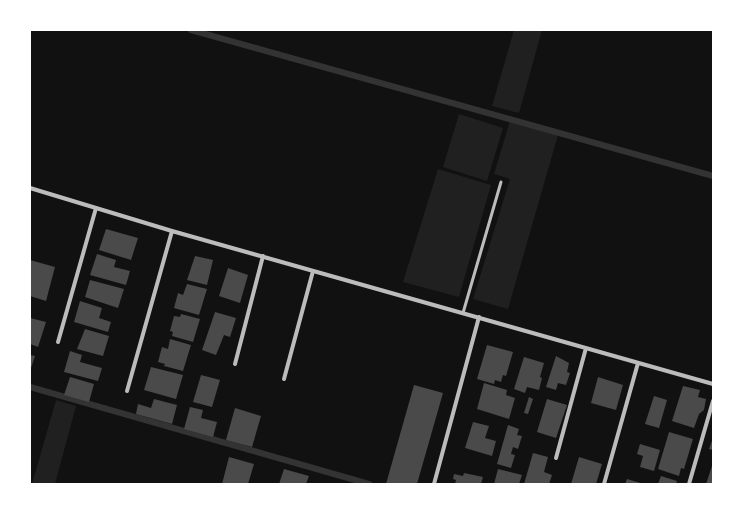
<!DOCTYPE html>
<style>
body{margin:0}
#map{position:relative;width:743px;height:514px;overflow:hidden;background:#111;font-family:Karla,sans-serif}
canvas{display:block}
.frame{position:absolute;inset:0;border:31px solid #fff;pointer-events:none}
</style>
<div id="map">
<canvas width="743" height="514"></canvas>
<div class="frame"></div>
</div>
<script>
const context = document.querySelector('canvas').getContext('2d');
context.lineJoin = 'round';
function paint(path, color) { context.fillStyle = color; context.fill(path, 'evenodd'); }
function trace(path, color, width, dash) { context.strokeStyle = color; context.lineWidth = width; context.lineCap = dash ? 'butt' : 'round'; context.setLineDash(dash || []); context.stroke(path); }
const green = new Path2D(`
 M 514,30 L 542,30 L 519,113 L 492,106 Z
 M 459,114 L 503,128 L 487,181 L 443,167 Z
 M 510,121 L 558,135 L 508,309 L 473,299 L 510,179 L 494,174 Z
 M 438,169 L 491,185 L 459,297 L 403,282 Z
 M 56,400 L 76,406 L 55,484 L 32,484 Z`);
const stream = new Path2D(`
 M 191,30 L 713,176
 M 30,387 L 369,484`);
const building = new Path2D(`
 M 106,229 L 138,238 L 131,260 L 99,250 Z
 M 97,254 L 116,260 L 114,267 L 130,271 L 126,285 L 90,275 Z
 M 195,256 L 213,260 L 207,285 L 187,280 Z
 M 30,260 L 55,267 L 46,301 L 30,296 Z
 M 228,268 L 248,275 L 240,303 L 219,296 Z
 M 90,280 L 124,289 L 118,308 L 85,297 Z
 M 187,284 L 207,289 L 199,315 L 174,308 L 178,293 L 183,295 Z
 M 80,301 L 102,308 L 99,318 L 111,322 L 108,332 L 74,322 Z
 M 215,312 L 236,318 L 230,337 L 224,335 L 216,355 L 202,350 Z
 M 181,314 L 200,319 L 193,342 L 172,336 L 173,332 L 170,331 L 174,316 L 180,317 Z
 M 30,318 L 46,322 L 38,347 L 30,344 Z
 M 85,329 L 109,336 L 103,356 L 77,349 Z
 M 170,339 L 191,345 L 183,371 L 164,366 L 165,364 L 158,362 L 162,347 L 168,349 Z
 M 487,345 L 513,352 L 506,376 L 503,375 L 501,382 L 495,380 L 494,384 L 477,379 Z
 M 70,351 L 82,355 L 80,362 L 102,368 L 98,381 L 64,372 Z
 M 30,355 L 35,356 L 30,371 Z
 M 556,356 L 569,363 L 567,372 L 570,373 L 566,385 L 558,383 L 556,390 L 546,387 Z
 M 524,357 L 544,363 L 540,377 L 542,378 L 539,390 L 527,387 L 525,393 L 514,389 Z
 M 151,367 L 183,375 L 176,399 L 144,390 Z
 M 201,375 L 220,380 L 212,407 L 193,402 Z
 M 70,377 L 94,384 L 89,402 L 64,395 Z
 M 598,377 L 623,385 L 616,410 L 591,403 Z
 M 484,383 L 507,390 L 506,395 L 515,398 L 509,419 L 477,409 Z
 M 414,385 L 443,393 L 417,484 L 386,484 Z
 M 683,386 L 700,390 L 698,397 L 706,399 L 704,410 L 699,414 L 694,428 L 672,421 Z
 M 654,396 L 667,400 L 659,428 L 645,424 Z
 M 529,397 L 533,399 L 528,414 L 524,413 Z
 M 154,399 L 177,405 L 172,424 L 136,414 L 138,404 L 151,408 Z
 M 547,399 L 567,405 L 556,438 L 537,432 Z
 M 190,407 L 203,410 L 201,418 L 217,422 L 213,437 L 184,429 Z
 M 235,408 L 261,416 L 252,447 L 226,440 Z
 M 473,422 L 489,426 L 485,438 L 496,441 L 492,456 L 465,448 Z
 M 508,425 L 519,429 L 517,435 L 522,436 L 518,449 L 513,447 L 511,454 L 515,455 L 511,468 L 497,464 Z
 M 669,432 L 693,439 L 684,469 L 681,468 L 679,476 L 658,469 Z
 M 713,438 L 713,450 L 709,449 Z
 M 640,444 L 660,450 L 654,471 L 640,467 L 643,456 L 637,454 Z
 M 533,453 L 548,457 L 544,472 L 552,475 L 549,484 L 524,484 Z
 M 229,457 L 254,464 L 248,484 L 222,484 Z
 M 579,457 L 602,464 L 596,484 L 571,484 Z
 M 713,463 L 713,484 L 706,484 Z
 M 284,469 L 309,476 L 306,484 L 279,484 Z
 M 498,469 L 522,475 L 519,484 L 494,484 Z
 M 464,473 L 483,477 L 481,484 L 455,484 L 456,480 L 453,479 L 454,474 L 463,476 Z
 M 661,476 L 677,481 L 676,484 L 658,484 Z
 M 627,479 L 644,484 L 625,484 Z`);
const service = new Path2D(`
 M 463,313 L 501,182`);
const minor = new Path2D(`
 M 30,188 L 172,231 L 713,384
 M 58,342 L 96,208
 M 235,364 L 263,256
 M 284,379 L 313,271
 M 127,391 L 172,231
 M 556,458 L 586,348
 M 434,484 L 479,317
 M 604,484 L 638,363
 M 689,484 L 713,401`);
paint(green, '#202020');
trace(stream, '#333', 6);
paint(building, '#4a4a4a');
trace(service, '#bcbcbc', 3);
trace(minor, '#bcbcbc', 4);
</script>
